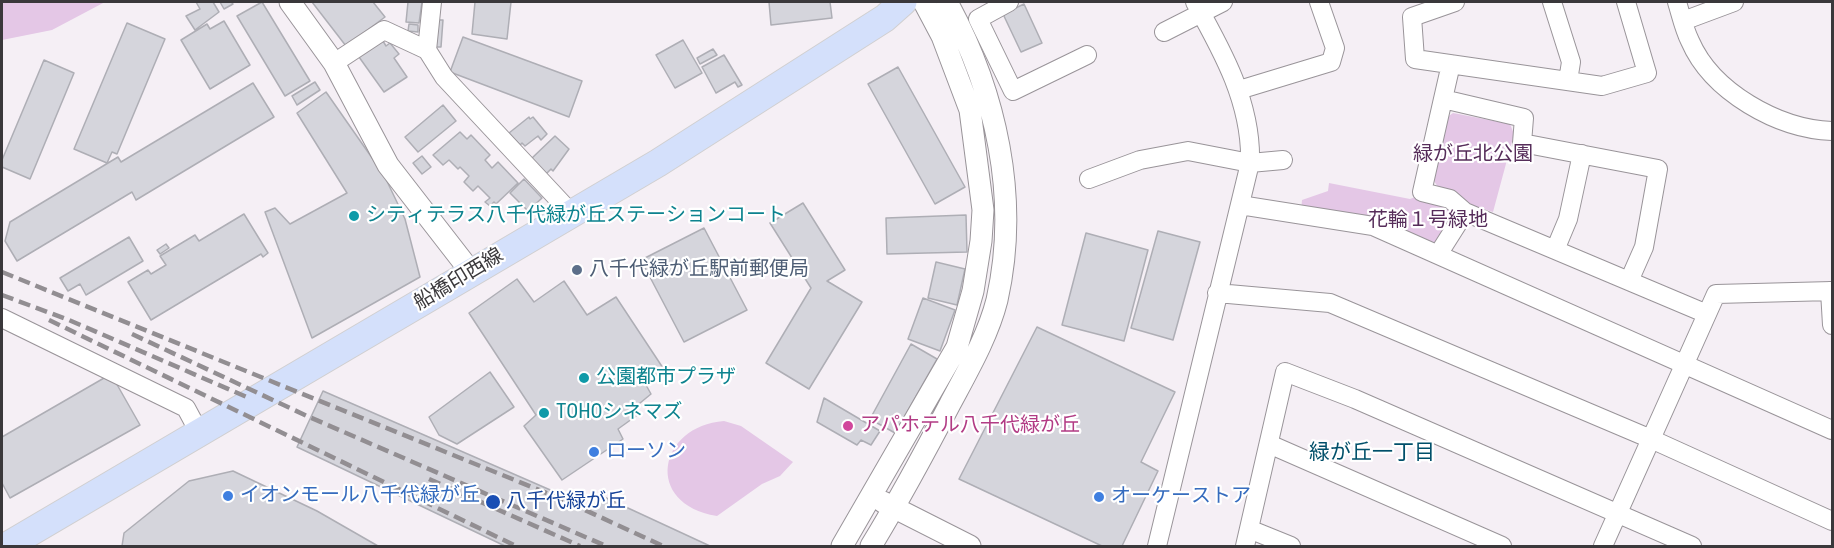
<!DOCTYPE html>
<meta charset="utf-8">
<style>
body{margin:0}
#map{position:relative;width:1834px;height:548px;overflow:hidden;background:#f5eff5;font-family:"Roboto Condensed",sans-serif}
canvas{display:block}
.frame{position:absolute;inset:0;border:3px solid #3a383b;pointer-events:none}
</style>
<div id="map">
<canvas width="1834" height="548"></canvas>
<div class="frame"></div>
</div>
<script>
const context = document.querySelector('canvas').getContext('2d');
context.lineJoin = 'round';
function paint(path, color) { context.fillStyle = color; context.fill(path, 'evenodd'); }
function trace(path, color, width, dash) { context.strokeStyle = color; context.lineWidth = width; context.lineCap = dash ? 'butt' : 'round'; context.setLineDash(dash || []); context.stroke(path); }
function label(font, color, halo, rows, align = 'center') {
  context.font = font + ' "Roboto Condensed","Noto Sans JP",sans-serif'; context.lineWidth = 4.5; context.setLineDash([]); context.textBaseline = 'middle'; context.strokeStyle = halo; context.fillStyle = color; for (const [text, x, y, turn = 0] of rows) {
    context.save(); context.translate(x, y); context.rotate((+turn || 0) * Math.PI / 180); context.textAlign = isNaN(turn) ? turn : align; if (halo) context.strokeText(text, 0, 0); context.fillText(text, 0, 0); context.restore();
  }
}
const green = new Path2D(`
 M 2,2 L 105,2 L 52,30 L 2,40 Z
 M 1453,113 L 1510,124 L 1514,134 L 1493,212 L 1468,204 L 1460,195 L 1440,190 L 1434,181 L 1446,118 Z
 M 1329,183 L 1410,199 L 1421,195 L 1462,212 L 1438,251 L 1301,212 L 1302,200 L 1328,191 Z
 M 724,421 L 741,426 L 793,462 L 780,476 L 762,484 L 717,516 C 643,504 658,426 724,421 Z`);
const building = new Path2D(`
 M 196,2 L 213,2 L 219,12 L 195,30 L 186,16 L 200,9 Z
 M 220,2 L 231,2 L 233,4 L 224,9 Z
 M 262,2 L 310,81 L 285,96 L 237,16 Z
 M 312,2 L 373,2 L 385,17 L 346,46 Z
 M 408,2 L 422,2 L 419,23 L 406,22 Z
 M 475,2 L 511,2 L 507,39 L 472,34 Z
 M 769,2 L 830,2 L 832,18 L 771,25 Z
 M 1024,4 L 1042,43 L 1021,52 L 1003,14 Z
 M 438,20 L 443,20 L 441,47 L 436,47 Z
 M 224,21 L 250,65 L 210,89 L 181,40 L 207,24 L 210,29 Z
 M 127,23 L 165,39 L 117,154 L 112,152 L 107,163 L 74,149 Z
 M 409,24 L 418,25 L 418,32 L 408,31 Z
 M 463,37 L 582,81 L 569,117 L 450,72 Z
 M 683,40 L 702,73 L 675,88 L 656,55 Z
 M 383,41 L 386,46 L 390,43 L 399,54 L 394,58 L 407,77 L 384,92 L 359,57 Z
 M 713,49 L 717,55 L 700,64 L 697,58 Z
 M 724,55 L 742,85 L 738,87 L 735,82 L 716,93 L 702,67 Z
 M 44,60 L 74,73 L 30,179 L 2,167 L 2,160 Z
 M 898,67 L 965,187 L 935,204 L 868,84 Z
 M 315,82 L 320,90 L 297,105 L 292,96 Z
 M 253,83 L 274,117 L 136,200 L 132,192 L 17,261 L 5,241 L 10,222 L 118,157 L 121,162 Z
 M 326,92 L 384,175 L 405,219 L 420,277 L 312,338 L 265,212 L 275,208 L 290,224 L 347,193 L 297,113 Z
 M 443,105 L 456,121 L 418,152 L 405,137 Z
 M 529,117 L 530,119 L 533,117 L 547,134 L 541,140 L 538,136 L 525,146 L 522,143 L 520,145 L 509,133 Z
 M 460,132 L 467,139 L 471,135 L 490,155 L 485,160 L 492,168 L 498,162 L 518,183 L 496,204 L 494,202 L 490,206 L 485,202 L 490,198 L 478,186 L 473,191 L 464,182 L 469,176 L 460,167 L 458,169 L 449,160 L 443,165 L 433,155 Z
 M 555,136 L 569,149 L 553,171 L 551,169 L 546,174 L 531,159 Z
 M 422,156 L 431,167 L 422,174 L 413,163 Z
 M 524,179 L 542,198 L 528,211 L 510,193 Z
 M 803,203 L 845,270 L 827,281 L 862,302 L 809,389 L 766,363 L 811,288 L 770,223 Z
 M 244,214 L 268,253 L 263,257 L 261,254 L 151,320 L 128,282 L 148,270 L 151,274 L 166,265 L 160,256 L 195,235 L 199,241 Z
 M 966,215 L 967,252 L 887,254 L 886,218 Z
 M 704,228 L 747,310 L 684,342 L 641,260 Z
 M 1158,231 L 1200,242 L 1173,340 L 1131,328 Z
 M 1086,233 L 1148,250 L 1124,341 L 1062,325 Z
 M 129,237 L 143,261 L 86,295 L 80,284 L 68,291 L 60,278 Z
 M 166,244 L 169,248 L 160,254 L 157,250 Z
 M 936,262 L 965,269 L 957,305 L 928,298 Z
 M 517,279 L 534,302 L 564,281 L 587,315 L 616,297 L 665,371 L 646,385 L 651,394 L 634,408 L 636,416 L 618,429 L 623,439 L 562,480 L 524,426 L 536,415 L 469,313 Z
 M 923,298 L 955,310 L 940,351 L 908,339 Z
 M 1037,327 L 1175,392 L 1141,462 L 1158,471 L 1122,546 L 1102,546 L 959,479 Z
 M 911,344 L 937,359 L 895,433 L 870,419 Z
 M 490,372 L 514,407 L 457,444 L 439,435 L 429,417 Z
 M 111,374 L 140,425 L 10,498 L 2,483 L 2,437 Z
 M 323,391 L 594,509 L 602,496 L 710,546 L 505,546 L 297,447 Z
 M 824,398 L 880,431 L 871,445 L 861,440 L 857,445 L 817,422 Z
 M 233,471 L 317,511 L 378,546 L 122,546 L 124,533 L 189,481 Z`);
const minor = new Path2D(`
 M 1009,2 L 978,19 L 1013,91 L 1087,55
 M 1455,2 L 1412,17 L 1415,59 L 1602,86 L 1647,73 L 1626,2
 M 1552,2 L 1571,62 L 1568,81
 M 1677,2 C 1681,15 1684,29 1690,41 C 1712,92 1778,129 1832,131
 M 1683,21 L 1734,2
 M 1164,32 L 1223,2
 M 427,50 L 432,2
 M 334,63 L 384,30 L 427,50 L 444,77 L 572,214
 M 1239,90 L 1331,62 L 1335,48 L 1319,2
 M 1443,99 L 1451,64
 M 1089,179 L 1140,160 L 1188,151 L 1250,163 L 1283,160
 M 1240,205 L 1373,226 L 1832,430
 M 1555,250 L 1568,219 L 1582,154
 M 1439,253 L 1465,212
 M 1629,281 L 1644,247 L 1658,169 L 1522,143 L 1524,118 L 1443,99 L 1422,192 L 1450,199 L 1465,212 L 1707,314
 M 1830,291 L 1832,325
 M 1217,293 L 1330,303 L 1651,439 L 1832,521
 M 2,318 L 186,408 L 200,434
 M 1269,444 L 1502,546
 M 1249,529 L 1291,546
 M 1157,546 L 1250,163 C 1252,104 1223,52 1195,2
 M 1245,546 L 1285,372 L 1355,399 L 1692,546
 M 1603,546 L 1716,294 L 1832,291`);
const tertiary = new Path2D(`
 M 290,2 L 334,63 L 388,165 L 471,272
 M 883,502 L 970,546
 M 842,546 L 957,347 L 973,291 L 981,241 L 983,210 L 970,110 L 942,36 L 924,2
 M 871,546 C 899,500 925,452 950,404 C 967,372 988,336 997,300 C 1020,198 996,92 947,2`);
const primary = new Path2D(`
 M 7,546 L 658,163 L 885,18 L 903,2`);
const rail = new Path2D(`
 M 2,272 L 559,498 L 663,546
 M 2,295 L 69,320 L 249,398
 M 49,320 L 516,546
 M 132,334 L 307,416 L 606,546
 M 429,479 L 580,546`);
const markers = [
 [354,216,6,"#0f9aa8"],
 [577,270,6,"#5c6f8a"],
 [584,378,6,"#0f9aa8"],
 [544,413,6,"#0f9aa8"],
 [848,426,6,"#d1479c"],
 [594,452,6,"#3f7fe0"],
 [228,496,6,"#3f7fe0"],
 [1099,497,6,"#3f7fe0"],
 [493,502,8,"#1a4fb4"]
];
const parkNames = [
 ["緑が丘北公園",1473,155],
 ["花輪１号緑地",1428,221]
];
const cultureNames = [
 ["シティテラス八千代緑が丘ステーションコート",366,216],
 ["公園都市プラザ",596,378],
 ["TOHOシネマズ",556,413]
];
const serviceNames = [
 ["八千代緑が丘駅前郵便局",589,270]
];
const streetNames = [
 ["船橋印西線",459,280,-31]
];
const hotelNames = [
 ["アパホテル八千代緑が丘",860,426]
];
const shopNames = [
 ["ローソン",606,452],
 ["イオンモール八千代緑が丘",240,496],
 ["オーケーストア",1111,497]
];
const transitNames = [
 ["八千代緑が丘",506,502]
];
const neighbourhoodNames = [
 ["緑が丘一丁目",1372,454]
];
paint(green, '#e4c7e6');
paint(building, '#d5d5dc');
trace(building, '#aeaeb5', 1.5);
trace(minor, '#999499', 20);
trace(tertiary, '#999499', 23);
trace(primary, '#d0cfd0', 29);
trace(minor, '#fff', 18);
trace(tertiary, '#fff', 21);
trace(primary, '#d4e0fb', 27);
trace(rail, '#928e92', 4.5, [12, 6]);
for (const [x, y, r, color] of markers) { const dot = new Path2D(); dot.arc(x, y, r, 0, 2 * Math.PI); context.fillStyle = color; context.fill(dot); trace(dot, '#fff', 2); }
label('20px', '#562d5a', '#fff', parkNames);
label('20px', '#0d838f', '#fff', cultureNames, 'left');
label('20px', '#4e5e75', '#fff', serviceNames, 'left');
label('20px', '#3a383b', '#fff', streetNames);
label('20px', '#b23c85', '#fff', hotelNames, 'left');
label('20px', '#366cbe', '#fff', shopNames, 'left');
label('20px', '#164399', '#fff', transitNames, 'left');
label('21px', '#004f6a', '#fff', neighbourhoodNames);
</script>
